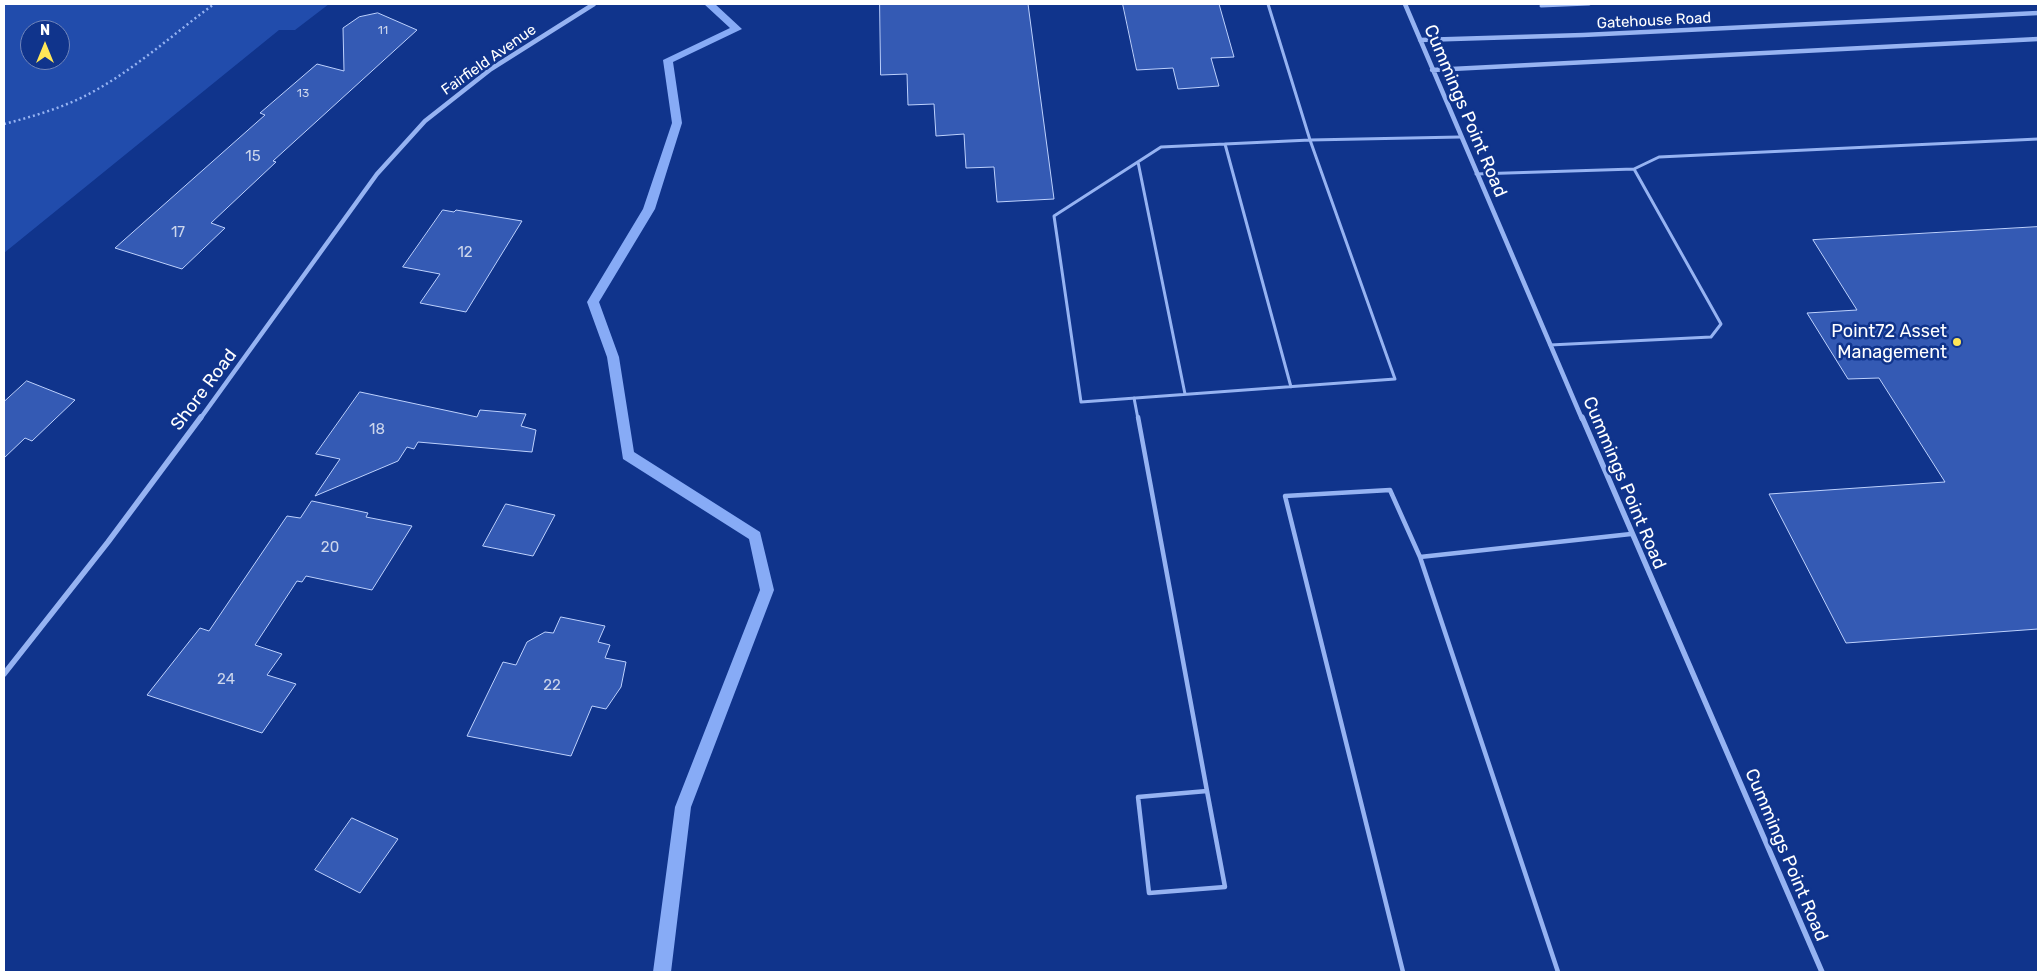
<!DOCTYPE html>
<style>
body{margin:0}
#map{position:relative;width:2042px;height:976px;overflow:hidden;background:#10348c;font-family:Rubik,sans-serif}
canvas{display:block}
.frame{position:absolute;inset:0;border:5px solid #fff;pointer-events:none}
.north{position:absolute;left:20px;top:20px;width:50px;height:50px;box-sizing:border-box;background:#10348c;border:1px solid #7085ba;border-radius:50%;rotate:0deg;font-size:14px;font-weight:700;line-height:20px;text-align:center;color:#fff}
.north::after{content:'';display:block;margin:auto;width:18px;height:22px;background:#ffe657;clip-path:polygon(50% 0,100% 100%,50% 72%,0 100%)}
</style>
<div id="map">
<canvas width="2042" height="976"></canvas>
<div class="frame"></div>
<div class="north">N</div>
</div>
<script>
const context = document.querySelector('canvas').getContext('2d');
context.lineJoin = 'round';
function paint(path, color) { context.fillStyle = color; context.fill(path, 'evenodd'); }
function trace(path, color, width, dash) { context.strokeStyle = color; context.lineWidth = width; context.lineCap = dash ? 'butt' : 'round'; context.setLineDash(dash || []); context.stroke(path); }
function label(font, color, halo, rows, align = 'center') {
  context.font = font + ' Rubik,sans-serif'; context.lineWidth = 5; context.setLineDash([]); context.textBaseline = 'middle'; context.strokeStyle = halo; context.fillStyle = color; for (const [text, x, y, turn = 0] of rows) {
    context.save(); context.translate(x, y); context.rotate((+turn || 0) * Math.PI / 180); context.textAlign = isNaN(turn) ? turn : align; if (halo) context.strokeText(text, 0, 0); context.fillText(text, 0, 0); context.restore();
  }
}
const green = new Path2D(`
 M 4,4 L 329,4 L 295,30 L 279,30 L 4,253 ZM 30,30 L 60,30 L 60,60 L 30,60 Z`);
const stream = new Path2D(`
 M 704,4 L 715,4 L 742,29 L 673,62 L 682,123 L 655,209 L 599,302 L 619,357 L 634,452 L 760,532 L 774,590 L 691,807 L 671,972 L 653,972 L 675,807 L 760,590 L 749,539 L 623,459 L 607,357 L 587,302 L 643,209 L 672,123 L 663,60 L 730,28 Z`);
const building = new Path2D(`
 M 880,4 L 1028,4 L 1054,199 L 997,202 L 994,167 L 966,168 L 964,134 L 936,136 L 934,104 L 908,105 L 907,74 L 881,75 Z
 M 1123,4 L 1219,4 L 1234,57 L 1211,58 L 1219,86 L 1178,89 L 1173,68 L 1137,70 Z
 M 378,13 L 417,30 L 273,161 L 276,162 L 211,223 L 225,228 L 182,269 L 115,248 L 265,115 L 260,113 L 317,64 L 344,71 L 343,28 L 359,17 Z
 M 443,210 L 454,212 L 456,210 L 522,221 L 466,312 L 420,303 L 440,274 L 403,267 Z
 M 2038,227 L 2038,629 L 1846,643 L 1769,494 L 1945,482 L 1879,378 L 1848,379 L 1807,313 L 1857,310 L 1813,240 Z
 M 27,381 L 75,400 L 32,441 L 25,438 L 4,458 L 4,402 Z
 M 360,392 L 477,417 L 480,410 L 526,414 L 521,426 L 536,430 L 532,452 L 418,442 L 414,449 L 407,447 L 398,461 L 315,496 L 340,459 L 316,454 Z
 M 312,501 L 368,513 L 366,517 L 412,526 L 372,590 L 306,576 L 302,582 L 297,581 L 255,645 L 282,654 L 267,675 L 296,684 L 262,733 L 147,695 L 200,628 L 209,631 L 287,516 L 300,518 Z
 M 506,504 L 555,515 L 533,556 L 483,546 Z
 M 561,617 L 605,626 L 598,642 L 610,645 L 605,658 L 626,662 L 621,687 L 606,709 L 592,706 L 571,756 L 467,736 L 503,662 L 516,665 L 527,642 L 545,632 L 553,633 Z
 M 352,818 L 398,839 L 360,893 L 315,870 Z`);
const path = new Path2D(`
 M 4,124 C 31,117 58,109 83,97 C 131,73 172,35 214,4`);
const serviceFar1 = new Path2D(`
 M 1268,4 L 1310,140
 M 1541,6 L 1589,4
 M 1310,140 L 1395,379 L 1081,402 L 1054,216 L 1161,147 Z
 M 1310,140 L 1460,137
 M 1225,144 L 1291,387
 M 1138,162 L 1185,394
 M 1476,174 L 1634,169 L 1659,157 L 2038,139
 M 1550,345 L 1711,337 L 1721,324 L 1634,169
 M 1134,398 L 1138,419`);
const service = new Path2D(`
 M 1138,417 L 1207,791
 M 1420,557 L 1631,534
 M 1207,791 L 1225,887 L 1149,893 L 1138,797 Z
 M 1403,972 L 1285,496 L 1390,490 L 1420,557 L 1558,972`);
const minorFar1 = new Path2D(`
 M 1405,4 L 1582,419
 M 1420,40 L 1583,35 L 2038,13
 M 1432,70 L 2038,39
 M 200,419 L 377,174 L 425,121 L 491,69 L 594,4`);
const minor = new Path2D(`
 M 1582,417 L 1822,972
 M 4,674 L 108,542 L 201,417`);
const markers = [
 [1957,342,5,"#ffe657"]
];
const farNumbernames = [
 ["11",383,31],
 ["13",303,94]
];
const farStreetnames = [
 ["Gatehouse Road",1654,21,-3],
 ["Fairfield Avenue",489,60,-35]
];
const numberNames = [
 ["15",253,157],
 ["17",178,233],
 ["12",465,253],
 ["18",377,430],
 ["20",330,548],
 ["24",226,680],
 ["22",552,686]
];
const streetNames = [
 ["Cummings Point Road",1465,111,67],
 ["Shore Road",204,390,-53],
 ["Cummings Point Road",1624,483,67],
 ["Cummings Point Road",1786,855,67]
];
const poiNames = [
 ["Point72 Asset",1947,332],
 ["Management",1947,353]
];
paint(green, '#214cac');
paint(stream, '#87abf6');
paint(building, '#345ab4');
trace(building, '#bdd1fd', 1);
trace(path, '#96b3f2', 2.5, [2, 3]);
trace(serviceFar1, '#96b3f2', 3);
trace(service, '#96b3f2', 4.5);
trace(minorFar1, '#96b3f2', 4.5);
trace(minor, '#96b3f2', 5.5);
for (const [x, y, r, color] of markers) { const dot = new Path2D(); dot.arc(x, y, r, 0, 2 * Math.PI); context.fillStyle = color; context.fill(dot); trace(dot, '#10348c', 2); }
label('12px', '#ccd6ec', null, farNumbernames);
label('15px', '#fff', '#10348c', farStreetnames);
label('15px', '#ccd6ec', null, numberNames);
label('18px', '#fff', '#10348c', streetNames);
label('18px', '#fff', '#10348c', poiNames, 'right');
</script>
